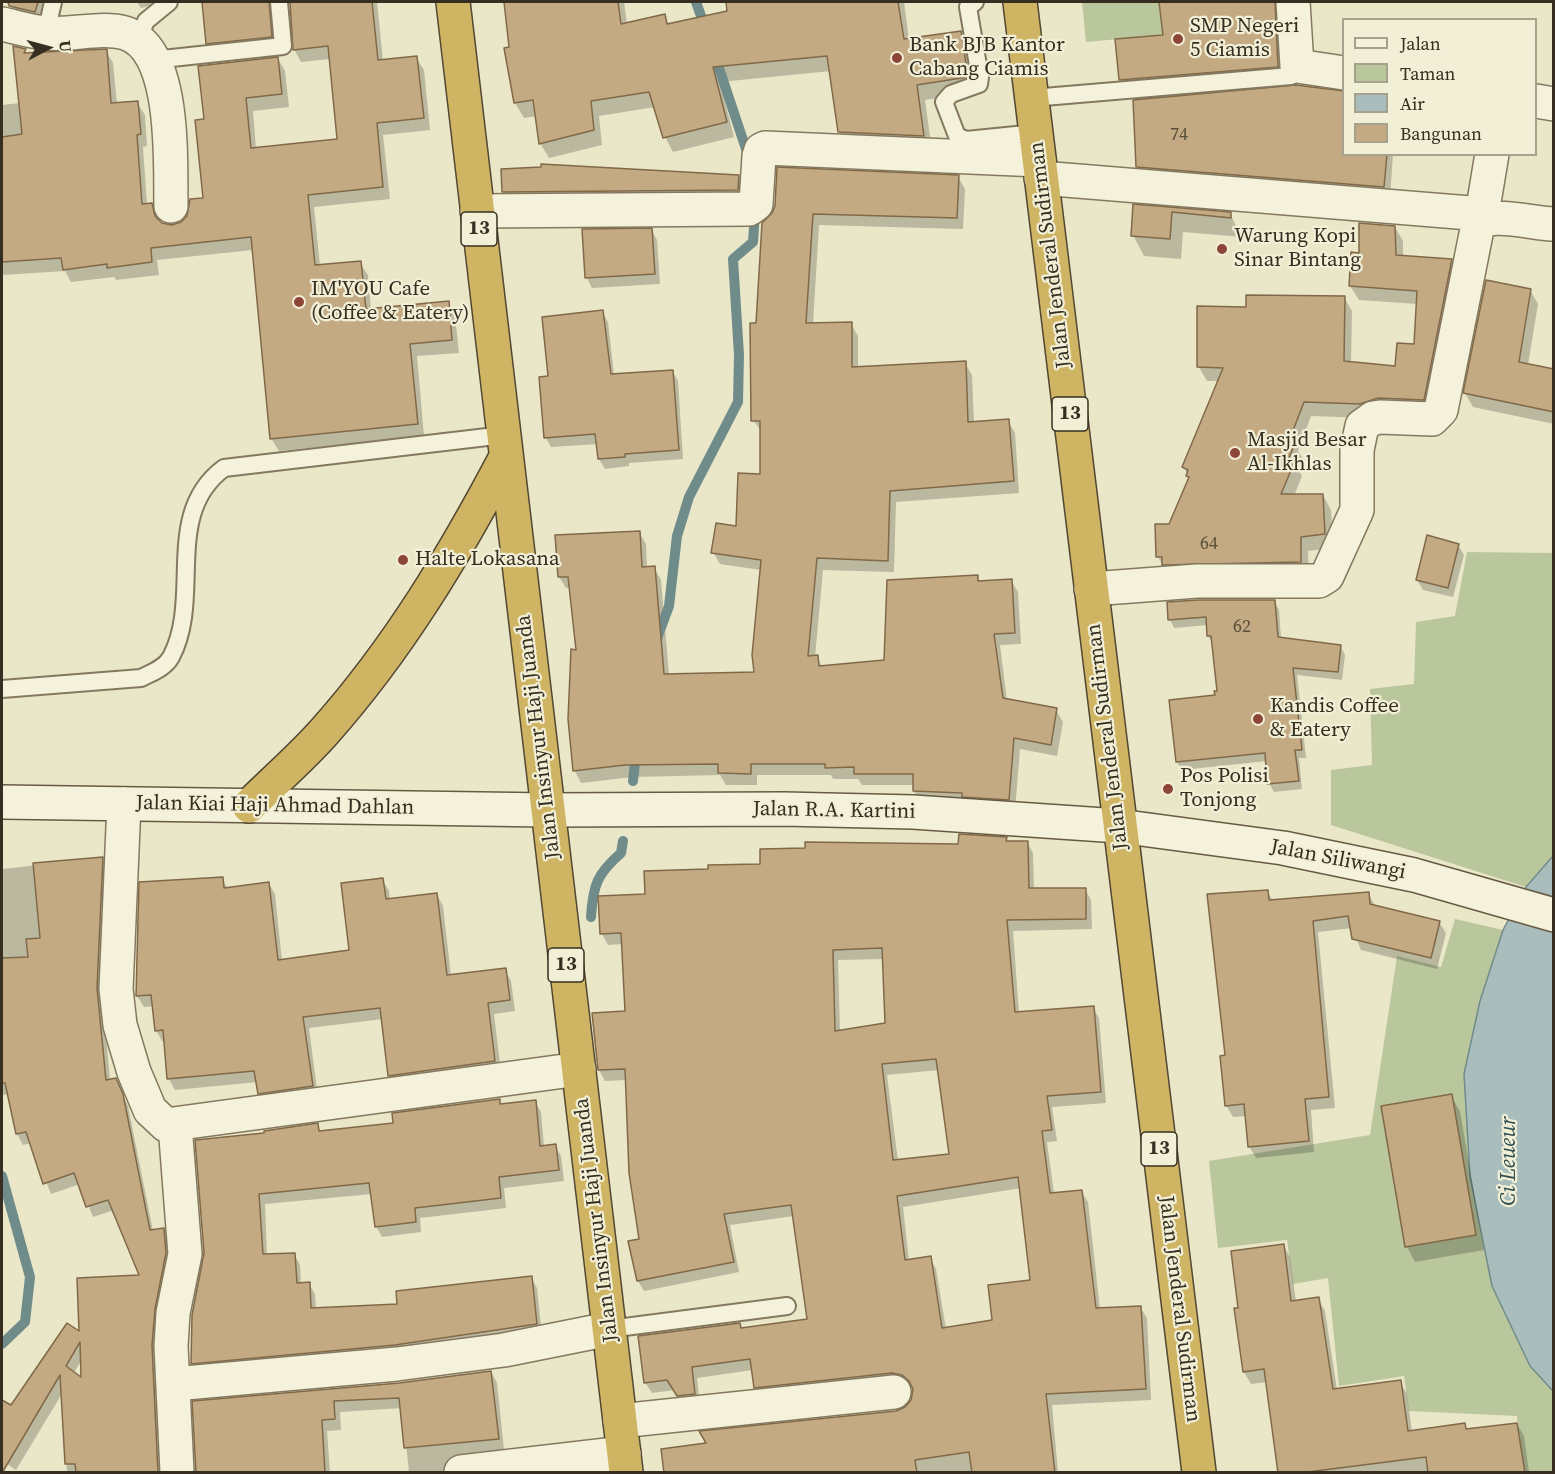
<!DOCTYPE html>
<style>
body{margin:0}
#map{position:relative;width:1555px;height:1474px;overflow:hidden;background:#eae6c8;font-family:"Source Serif 4",serif}
canvas{display:block}
.frame{position:absolute;inset:0;border:3px solid #362f21;pointer-events:none}
.legend{position:absolute;left:1342px;top:18px;width:195px;height:138px;box-sizing:border-box;background:#f2efd7;border:2px solid #a7a28e;margin:0;padding:8px 10px;list-style:none;font-size:18px;color:#362f21}
.legend li{display:flex;align-items:center;gap:12px;height:30px}
.legend b{width:30px;border:2px solid #a7a28e}
.north{position:absolute;left:18px;top:18px;width:60px;height:60px;-webkit-text-stroke:4px #f2efd7;paint-order:stroke;rotate:84deg;font-size:16px;font-weight:700;line-height:24px;text-align:center;color:#362f21}
.north::after{content:'';display:block;margin:auto;width:21px;height:27px;background:#362f21;clip-path:polygon(50% 0,100% 100%,50% 72%,0 100%)}
</style>
<div id="map">
<canvas width="1555" height="1474"></canvas>
<div class="frame"></div>
<ul class="legend">
<li><b style="height:8px;background:#f5f2db"></b>Jalan</li>
<li><b style="height:16px;background:#bac79d"></b>Taman</li>
<li><b style="height:16px;background:#a9bebc"></b>Air</li>
<li><b style="height:16px;background:#c3aa82"></b>Bangunan</li>
</ul>
<div class="north">U</div>
</div>
<script>
const context = document.querySelector('canvas').getContext('2d');
context.lineJoin = 'round';
function paint(path, color) { context.fillStyle = color; context.fill(path, 'evenodd'); }
function trace(path, color, width, dash) { context.strokeStyle = color; context.lineWidth = width; context.lineCap = dash ? 'butt' : 'round'; context.setLineDash(dash || []); context.stroke(path); }
function label(font, color, halo, rows, align = 'center') {
  context.font = font + ' "Source Serif 4",serif'; context.lineWidth = 4.5; context.setLineDash([]); context.textBaseline = 'middle'; context.strokeStyle = halo; context.fillStyle = color; for (const [text, x, y, turn = 0] of rows) {
    context.save(); context.translate(x, y); context.rotate((+turn || 0) * Math.PI / 180); context.textAlign = isNaN(turn) ? turn : align; if (halo) context.strokeText(text, 0, 0); context.fillText(text, 0, 0); context.restore();
  }
}
const green = new Path2D(`
 M 1082,2 L 1159,2 L 1163,35 L 1086,42 Z
 M 1467,552 L 1553,553 L 1553,856 L 1526,887 L 1331,825 L 1331,770 L 1372,765 L 1370,689 L 1414,684 L 1416,622 L 1455,616 Z
 M 1455,919 L 1503,930 L 1480,1001 L 1530,1366 L 1553,1391 L 1553,1472 L 1522,1472 L 1517,1416 L 1409,1411 L 1404,1376 L 1339,1386 L 1328,1278 L 1293,1284 L 1287,1240 L 1218,1248 L 1209,1161 L 1370,1135 L 1397,956 L 1441,967 Z`);
const water = new Path2D(`
 M 1553,856 L 1553,1391 L 1530,1366 L 1492,1286 L 1470,1176 L 1464,1074 L 1480,1001 L 1503,930 L 1526,887 Z`);
const shadow = new Path2D(`
 M 10,2 L 48,2 L 42,24 L 18,19 Z
 M 137,2 L 166,2 L 141,8 Z
 M 203,2 L 377,2 L 383,61 L 416,58 L 424,70 L 430,130 L 383,135 L 390,199 L 314,207 L 320,266 L 360,263 L 368,275 L 371,310 L 448,303 L 455,316 L 459,353 L 417,356 L 424,436 L 279,451 L 271,438 L 253,250 L 157,260 L 159,275 L 116,280 L 114,277 L 71,282 L 65,271 L 2,275 L 2,105 L 20,103 L 106,51 L 113,63 L 117,104 L 137,103 L 145,115 L 147,146 L 143,147 L 147,205 L 151,205 L 160,222 L 171,226 L 181,224 L 205,199 L 205,120 L 278,59 L 285,71 L 289,107 L 253,111 L 256,149 L 339,140 L 330,59 L 301,62 L 294,49 L 291,4 L 281,5 L 278,49 L 215,56 L 207,43 Z
 M 505,2 L 624,2 L 627,24 L 664,16 L 669,25 L 729,12 L 728,2 L 904,2 L 909,40 L 961,33 L 969,48 L 976,92 L 925,100 L 932,151 L 848,147 L 840,132 L 831,71 L 720,82 L 734,137 L 673,152 L 665,137 L 655,107 L 599,116 L 602,145 L 549,158 L 540,143 L 537,116 L 524,118 L 515,103 Z
 M 1161,2 L 1292,2 L 1287,84 L 1131,97 L 1121,80 L 1165,36 Z
 M 1344,154 L 1393,154 L 1390,198 L 1144,178 L 1138,167 Z
 M 738,177 L 744,187 L 743,200 L 509,202 L 504,192 Z
 M 958,177 L 965,189 L 963,229 L 819,225 L 813,324 L 851,324 L 858,336 L 858,368 L 965,363 L 972,375 L 974,423 L 1008,421 L 1015,433 L 1019,493 L 896,502 L 894,572 L 823,570 L 815,657 L 823,667 L 885,661 L 977,577 L 980,582 L 1011,580 L 1018,592 L 1021,644 L 1000,645 L 1007,701 L 1056,710 L 1063,722 L 1057,756 L 1020,749 L 1015,811 L 921,803 L 914,791 L 915,785 L 862,785 L 858,779 L 833,779 L 831,775 L 757,775 L 757,785 L 726,785 L 720,775 L 633,777 L 581,783 L 575,771 L 577,651 L 571,588 L 566,588 L 559,577 L 639,532 L 646,544 L 647,568 L 654,568 L 661,580 L 669,675 L 755,674 L 761,570 L 720,564 L 713,552 L 738,528 L 761,476 L 762,432 L 753,420 L 763,224 Z
 M 1135,206 L 1230,214 L 1242,237 L 1183,232 L 1181,259 L 1144,256 L 1133,235 Z
 M 1395,227 L 1403,241 L 1403,257 L 1451,261 L 1459,275 L 1432,414 L 1369,418 L 1311,416 L 1298,451 L 1303,459 L 1298,469 L 1302,476 L 1294,496 L 1323,495 L 1331,510 L 1333,548 L 1308,551 L 1309,576 L 1166,571 L 1158,557 L 1189,479 L 1184,467 L 1219,381 L 1207,381 L 1199,367 L 1247,308 L 1344,297 L 1352,311 L 1351,363 L 1396,368 L 1415,346 L 1417,304 L 1359,300 L 1350,286 L 1361,254 Z
 M 584,230 L 652,230 L 657,240 L 660,284 L 592,288 L 587,278 Z
 M 1530,290 L 1538,304 L 1528,365 L 1554,371 L 1554,424 L 1473,407 L 1465,393 Z
 M 602,312 L 608,322 L 614,375 L 672,371 L 678,381 L 683,459 L 629,463 L 629,466 L 605,469 L 599,459 L 598,444 L 551,447 L 546,438 L 550,378 Z
 M 1458,545 L 1464,555 L 1453,597 L 1423,590 L 1417,580 Z
 M 1274,601 L 1279,610 L 1281,639 L 1340,646 L 1345,655 L 1342,680 L 1297,675 L 1306,758 L 1299,758 L 1302,789 L 1274,792 L 1269,783 L 1267,761 L 1182,770 L 1177,762 L 1171,701 L 1216,696 L 1219,692 L 1214,645 L 1208,636 L 1208,625 L 1174,628 L 1170,619 Z
 M 1006,839 L 1008,843 L 1027,842 L 1033,853 L 1034,889 L 1085,889 L 1091,900 L 1092,929 L 1013,931 L 1019,1013 L 1093,1008 L 1099,1018 L 1106,1103 L 1052,1107 L 1057,1141 L 1047,1142 L 1054,1194 L 1081,1191 L 1088,1202 L 1100,1309 L 1140,1307 L 1147,1318 L 1151,1400 L 1052,1405 L 1058,1472 L 666,1472 L 896,1412 L 905,1409 L 912,1401 L 914,1389 L 899,1384 L 762,1398 L 756,1387 L 753,1370 L 697,1378 L 700,1405 L 685,1406 L 675,1390 L 652,1393 L 645,1382 L 739,1324 L 742,1329 L 808,1320 L 794,1216 L 730,1225 L 739,1272 L 644,1291 L 638,1281 L 641,1240 L 626,1080 L 605,1081 L 599,1070 L 626,1012 L 623,944 L 608,945 L 602,934 L 647,895 L 709,870 L 960,846 ZM 884,959 L 886,1024 L 840,1031 L 838,960 ZM 939,1070 L 950,1155 L 898,1161 L 887,1075 ZM 1021,1188 L 1032,1281 L 994,1321 L 946,1329 L 936,1269 L 930,1258 L 909,1261 L 903,1207 Z
 M 102,858 L 108,869 L 103,1000 L 110,1081 L 116,1080 L 128,1106 L 153,1231 L 163,1229 L 170,1240 L 163,1472 L 67,1472 L 63,1392 L 16,1470 L 2,1461 L 2,1401 L 12,1407 L 81,1333 L 141,1276 L 114,1210 L 93,1217 L 80,1184 L 51,1194 L 31,1143 L 23,1145 L 17,1134 L 9,1094 L 2,1095 L 2,869 ZM 82,1359 L 83,1379 L 74,1373 Z
 M 222,879 L 228,889 L 268,883 L 275,894 L 282,961 L 351,951 L 382,879 L 389,891 L 390,900 L 437,895 L 443,906 L 451,976 L 505,970 L 511,981 L 515,1011 L 494,1014 L 501,1072 L 395,1087 L 389,1076 L 383,1019 L 309,1028 L 318,1097 L 266,1104 L 259,1093 L 258,1082 L 175,1090 L 169,1079 L 165,1041 L 162,1041 L 156,1030 L 154,1006 L 144,1007 L 137,996 Z
 M 1267,891 L 1273,901 L 1368,893 L 1375,906 L 1439,922 L 1446,933 L 1437,969 L 1361,950 L 1352,928 L 1318,932 L 1335,1108 L 1311,1110 L 1314,1152 L 1256,1158 L 1249,1146 L 1247,1116 L 1233,1117 L 1226,1105 L 1226,1057 Z
 M 1451,1096 L 1460,1111 L 1484,1250 L 1415,1262 L 1407,1247 L 1383,1108 Z
 M 499,1100 L 502,1106 L 535,1102 L 541,1112 L 544,1147 L 555,1146 L 561,1156 L 564,1181 L 504,1188 L 506,1208 L 420,1218 L 421,1232 L 382,1237 L 376,1226 L 372,1194 L 265,1204 L 267,1256 L 294,1254 L 300,1265 L 301,1284 L 309,1284 L 315,1294 L 316,1310 L 399,1305 L 531,1278 L 537,1288 L 542,1335 L 198,1374 L 192,1363 L 266,1135 L 317,1125 L 322,1133 L 395,1124 Z
 M 1283,1245 L 1290,1257 L 1296,1302 L 1318,1299 L 1325,1311 L 1337,1390 L 1400,1382 L 1407,1394 L 1412,1432 L 1464,1425 L 1467,1430 L 1517,1424 L 1524,1436 L 1529,1472 L 1279,1472 L 1267,1382 L 1251,1384 L 1244,1372 L 1236,1310 L 1240,1309 Z
 M 491,1372 L 497,1383 L 505,1459 L 452,1472 L 409,1472 L 402,1408 L 340,1412 L 341,1430 L 327,1431 L 330,1472 L 195,1472 L 194,1403 L 399,1384 Z`);
const stream = new Path2D(`
 M 696,2 L 706,30
 M 714,53 L 749,158
 M 656,641 L 669,606 L 677,536 L 689,497 L 738,402 L 739,355 L 733,259 L 753,242 L 755,212
 M 633,781 L 636,753
 M 591,917 C 593,885 597,874 621,853 L 623,841
 M 2,1176 L 30,1277 L 25,1322 L 2,1344`);
const building = new Path2D(`
 M 8,2 L 38,2 L 35,12 L 9,6 Z
 M 202,2 L 269,2 L 272,37 L 206,44 Z
 M 290,2 L 372,2 L 378,60 L 417,56 L 424,118 L 377,123 L 383,187 L 308,195 L 315,265 L 361,261 L 366,309 L 449,301 L 452,340 L 410,344 L 418,424 L 270,439 L 251,237 L 151,248 L 152,262 L 107,268 L 107,264 L 63,270 L 61,258 L 2,262 L 2,137 L 22,134 L 13,46 L 26,49 L 24,53 L 107,49 L 111,103 L 138,101 L 141,134 L 137,135 L 142,204 L 152,203 L 155,216 L 162,223 L 172,225 L 181,222 L 187,216 L 190,199 L 203,198 L 195,120 L 204,119 L 198,66 L 278,57 L 282,94 L 246,98 L 251,148 L 337,139 L 328,46 L 293,50 Z
 M 504,2 L 618,2 L 621,24 L 665,14 L 667,24 L 727,11 L 726,2 L 898,2 L 904,39 L 961,31 L 968,77 L 917,85 L 924,136 L 838,132 L 827,56 L 713,67 L 727,122 L 663,138 L 649,92 L 591,101 L 594,130 L 539,144 L 533,100 L 514,103 L 504,48 L 509,47 Z
 M 1159,2 L 1275,2 L 1278,67 L 1119,80 L 1115,39 L 1163,35 Z
 M 1296,85 L 1344,91 L 1344,154 L 1387,154 L 1384,187 L 1136,167 L 1133,100 Z
 M 541,164 L 739,175 L 738,190 L 502,192 L 501,169 L 541,167 Z
 M 777,167 L 959,175 L 957,218 L 813,214 L 806,323 L 852,322 L 852,367 L 966,361 L 968,422 L 1009,419 L 1014,481 L 890,491 L 888,561 L 817,558 L 808,656 L 818,655 L 819,666 L 884,660 L 887,580 L 978,575 L 978,581 L 1012,579 L 1015,633 L 994,634 L 1003,698 L 1057,708 L 1051,745 L 1014,738 L 1009,800 L 962,797 L 962,793 L 913,791 L 913,774 L 854,774 L 854,767 L 825,768 L 825,764 L 751,764 L 751,774 L 718,773 L 718,764 L 625,765 L 573,771 L 568,719 L 571,649 L 576,650 L 568,577 L 558,577 L 555,535 L 640,531 L 642,567 L 655,566 L 664,674 L 754,672 L 752,655 L 761,560 L 711,553 L 716,523 L 736,526 L 738,473 L 760,474 L 760,421 L 751,421 L 750,323 L 756,323 L 762,223 L 772,213 L 775,206 Z
 M 1133,204 L 1231,212 L 1231,218 L 1172,212 L 1170,239 L 1131,236 Z
 M 1359,223 L 1395,226 L 1396,255 L 1452,259 L 1424,400 L 1378,398 L 1360,404 L 1304,402 L 1289,441 L 1295,443 L 1289,458 L 1295,461 L 1281,494 L 1323,494 L 1325,534 L 1301,537 L 1301,562 L 1162,565 L 1162,557 L 1156,557 L 1155,524 L 1169,524 L 1189,477 L 1186,476 L 1188,470 L 1182,467 L 1223,368 L 1197,367 L 1197,306 L 1246,307 L 1246,295 L 1345,296 L 1344,361 L 1395,366 L 1397,343 L 1414,344 L 1417,291 L 1349,286 L 1351,252 L 1359,253 Z
 M 652,228 L 655,274 L 585,278 L 582,229 Z
 M 1486,280 L 1531,289 L 1519,362 L 1554,369 L 1554,412 L 1463,393 Z
 M 603,310 L 611,374 L 673,370 L 679,450 L 625,454 L 625,457 L 598,459 L 595,434 L 544,438 L 539,377 L 548,376 L 542,317 Z
 M 1427,535 L 1459,544 L 1448,588 L 1416,580 Z
 M 1198,600 L 1275,600 L 1278,637 L 1341,645 L 1338,672 L 1293,668 L 1302,750 L 1295,750 L 1299,781 L 1267,784 L 1265,753 L 1176,762 L 1169,700 L 1215,695 L 1214,691 L 1217,691 L 1211,636 L 1207,636 L 1206,617 L 1168,620 L 1167,602 Z
 M 959,834 L 1007,837 L 1006,841 L 1028,841 L 1029,888 L 1086,888 L 1086,919 L 1007,920 L 1015,1012 L 1094,1006 L 1101,1092 L 1047,1096 L 1052,1130 L 1042,1131 L 1050,1193 L 1082,1190 L 1096,1308 L 1141,1306 L 1146,1389 L 1046,1394 L 1055,1473 L 972,1473 L 969,1452 L 915,1460 L 917,1473 L 664,1473 L 661,1449 L 706,1443 L 699,1431 L 896,1411 L 905,1407 L 911,1400 L 913,1389 L 909,1381 L 902,1375 L 892,1373 L 754,1388 L 750,1359 L 692,1367 L 695,1394 L 677,1396 L 667,1380 L 644,1383 L 638,1336 L 740,1323 L 741,1328 L 807,1319 L 791,1205 L 724,1214 L 734,1262 L 637,1281 L 628,1241 L 639,1239 L 629,1173 L 625,1069 L 598,1070 L 592,1013 L 625,1011 L 621,933 L 600,934 L 598,896 L 645,894 L 644,871 L 708,869 L 708,865 L 760,864 L 760,849 L 805,848 L 805,842 L 958,844 ZM 882,948 L 885,1023 L 835,1031 L 833,950 ZM 936,1059 L 949,1154 L 893,1160 L 882,1064 ZM 1018,1177 L 1030,1280 L 988,1285 L 992,1320 L 942,1328 L 931,1256 L 905,1260 L 897,1196 Z
 M 103,857 L 97,988 L 106,1080 L 116,1078 L 123,1094 L 150,1230 L 164,1228 L 166,1253 L 155,1309 L 152,1345 L 158,1473 L 76,1473 L 75,1464 L 65,1464 L 60,1375 L 2,1473 L 2,1400 L 11,1405 L 67,1323 L 79,1331 L 77,1278 L 139,1275 L 108,1200 L 86,1207 L 74,1173 L 43,1184 L 26,1132 L 16,1134 L 5,1083 L 2,1083 L 2,958 L 28,957 L 26,939 L 40,938 L 33,863 ZM 80,1342 L 81,1377 L 66,1366 Z
 M 223,877 L 224,888 L 269,882 L 278,960 L 349,950 L 341,883 L 383,878 L 386,899 L 437,893 L 447,975 L 506,968 L 510,1000 L 488,1003 L 495,1061 L 388,1076 L 380,1008 L 303,1017 L 313,1086 L 258,1094 L 254,1071 L 167,1079 L 163,1030 L 155,1031 L 151,995 L 136,996 L 139,882 Z
 M 1268,890 L 1269,900 L 1369,892 L 1370,904 L 1440,921 L 1431,958 L 1352,939 L 1348,916 L 1313,921 L 1329,1097 L 1305,1099 L 1309,1141 L 1248,1147 L 1244,1104 L 1225,1106 L 1220,1056 L 1225,1055 L 1207,894 Z
 M 1452,1094 L 1476,1235 L 1405,1247 L 1381,1106 Z
 M 500,1099 L 500,1104 L 536,1100 L 540,1146 L 556,1144 L 559,1170 L 499,1177 L 501,1198 L 415,1208 L 416,1222 L 375,1227 L 369,1183 L 259,1194 L 263,1254 L 295,1253 L 297,1283 L 310,1282 L 311,1308 L 397,1304 L 396,1291 L 532,1276 L 537,1324 L 395,1345 L 191,1364 L 192,1315 L 204,1253 L 195,1140 L 264,1133 L 264,1131 L 318,1123 L 319,1131 L 393,1123 L 392,1113 Z
 M 1284,1244 L 1291,1301 L 1319,1297 L 1333,1389 L 1401,1380 L 1408,1431 L 1465,1423 L 1466,1429 L 1517,1423 L 1525,1473 L 1428,1473 L 1426,1457 L 1300,1473 L 1278,1473 L 1264,1369 L 1243,1372 L 1234,1308 L 1238,1308 L 1231,1251 Z
 M 491,1371 L 499,1439 L 404,1448 L 399,1398 L 334,1401 L 335,1419 L 322,1420 L 325,1473 L 196,1473 L 192,1401 L 399,1383 Z`);
const lane = new Path2D(`
 M 975,2 L 968,7 L 980,77 L 979,84 L 951,94 L 944,102 L 957,136 L 966,140 L 1036,133
 M 46,33 L 53,2
 M 138,39 L 146,21 L 169,2
 M 153,60 L 283,46 L 279,2
 M 1032,98 L 1291,76 L 1297,66
 M 2,689 L 141,678 C 151,673 165,668 171,657 C 203,597 162,514 224,468 L 504,435
 M 609,1329 L 787,1306`);
const street = new Path2D(`
 M 1293,2 L 1297,66 L 1344,73
 M 2,24 C 16,27 32,32 47,33 C 71,36 101,26 125,33 C 177,49 170,163 171,206
 M 1536,101 L 1554,104
 M 1041,178 L 1470,213 L 1481,220 L 1492,154
 M 477,211 L 749,209 L 756,204 L 759,156 L 761,150 L 765,148 L 1039,160
 M 1091,589 L 1197,581 L 1319,581 L 1327,576 L 1357,510 L 1357,450 L 1362,426 L 1373,418 L 1380,417 L 1432,419 L 1441,410 L 1478,224 C 1488,211 1536,224 1554,224
 M 124,804 L 116,989 L 120,1025 L 134,1072 L 150,1110 L 166,1125 L 579,1069
 M 175,1125 L 185,1254 L 173,1313 L 171,1346 L 177,1472
 M 174,1384 L 397,1364 L 504,1350 L 609,1329
 M 620,1421 L 894,1392
 M 461,1472 L 624,1453`);
const secondary = new Path2D(`
 M 2,802 L 548,810 L 784,809 L 913,812 L 1119,826 L 1283,848 L 1414,875 L 1554,915`);
const highway = new Path2D(`
 M 453,2 L 626,1472
 M 1020,2 L 1199,1472
 M 249,806 C 274,781 301,758 324,732 C 398,649 455,554 506,457`);
const markers = [
 [1178,39,6,"#8c4536"],
 [897,58,6,"#8c4536"],
 [1222,249,6,"#8c4536"],
 [299,302,6,"#8c4536"],
 [1235,453,6,"#8c4536"],
 [403,560,6,"#8c4536"],
 [1258,719,6,"#8c4536"],
 [1168,789,6,"#8c4536"]
];
const numberNames = [
 ["74",1179,135],
 ["64",1209,544],
 ["62",1242,627]
];
const shields = [
 [479,229,36],
 [1070,414,36],
 [566,965,36],
 [1159,1149,36]
];
const shieldNames = [
 ["13",479,229],
 ["13",1070,414],
 ["13",566,965],
 ["13",1159,1149]
];
const poiNames = [
 ["SMP Negeri",1190,27],
 ["5 Ciamis",1190,51],
 ["Bank BJB Kantor",909,46],
 ["Cabang Ciamis",909,70],
 ["Warung Kopi",1234,237],
 ["Sinar Bintang",1234,261],
 ["IM'YOU Cafe",311,290],
 ["(Coffee & Eatery)",311,314],
 ["Masjid Besar",1247,441],
 ["Al-Ikhlas",1247,465],
 ["Halte Lokasana",415,560],
 ["Kandis Coffee",1270,707],
 ["& Eatery",1270,731],
 ["Pos Polisi",1180,777],
 ["Tonjong",1180,801]
];
const streetNames = [
 ["Jalan Jenderal Sudirman",1051,255,-97],
 ["Jalan Insinyur Haji Juanda",539,737,-97],
 ["Jalan Jenderal Sudirman",1108,737,-97],
 ["Jalan Kiai Haji Ahmad Dahlan",275,806,1],
 ["Jalan R.A. Kartini",834,811,1],
 ["Jalan Siliwangi",1338,860,11],
 ["Jalan Insinyur Haji Juanda",597,1220,-97],
 ["Jalan Jenderal Sudirman",1179,1309,83]
];
const waterNames = [
 ["Ci Leueur",1509,1161,-90]
];
paint(green, '#bac79d');
paint(water, '#a9bebc');
trace(water, '#708c8a', 1.5);
paint(shadow, '#0003');
trace(stream, '#708c8a', 10);
paint(building, '#c3aa82');
trace(building, '#806948', 1.5);
trace(lane, '#84795f', 20);
trace(street, '#84795f', 36);
trace(secondary, '#665b42', 36);
trace(highway, '#524733', 36);
trace(lane, '#f5f2db', 16);
trace(street, '#f5f2db', 33);
trace(secondary, '#f5f2db', 33);
trace(highway, '#cfb463', 33);
for (const [x, y, r, color] of markers) { const dot = new Path2D(); dot.arc(x, y, r, 0, 2 * Math.PI); context.fillStyle = color; context.fill(dot); trace(dot, '#f2efd7', 2); }
label('18px', '#594e39', null, numberNames);
for (const [x, y, w] of shields) { const box = new Path2D(); box.roundRect(x - w / 2, y - 17, w, 34, 4.5); context.fillStyle = '#f2efd7'; context.fill(box); trace(box, '#362f21', 1.5); }
label('bold 20px', '#362f21', null, shieldNames);
label('21px', '#362f21', '#f2efd7', poiNames, 'left');
label('21px', '#362f21', '#f2efd7', streetNames);
label('italic 22px', '#325054', '#f2efd7', waterNames);
</script>
